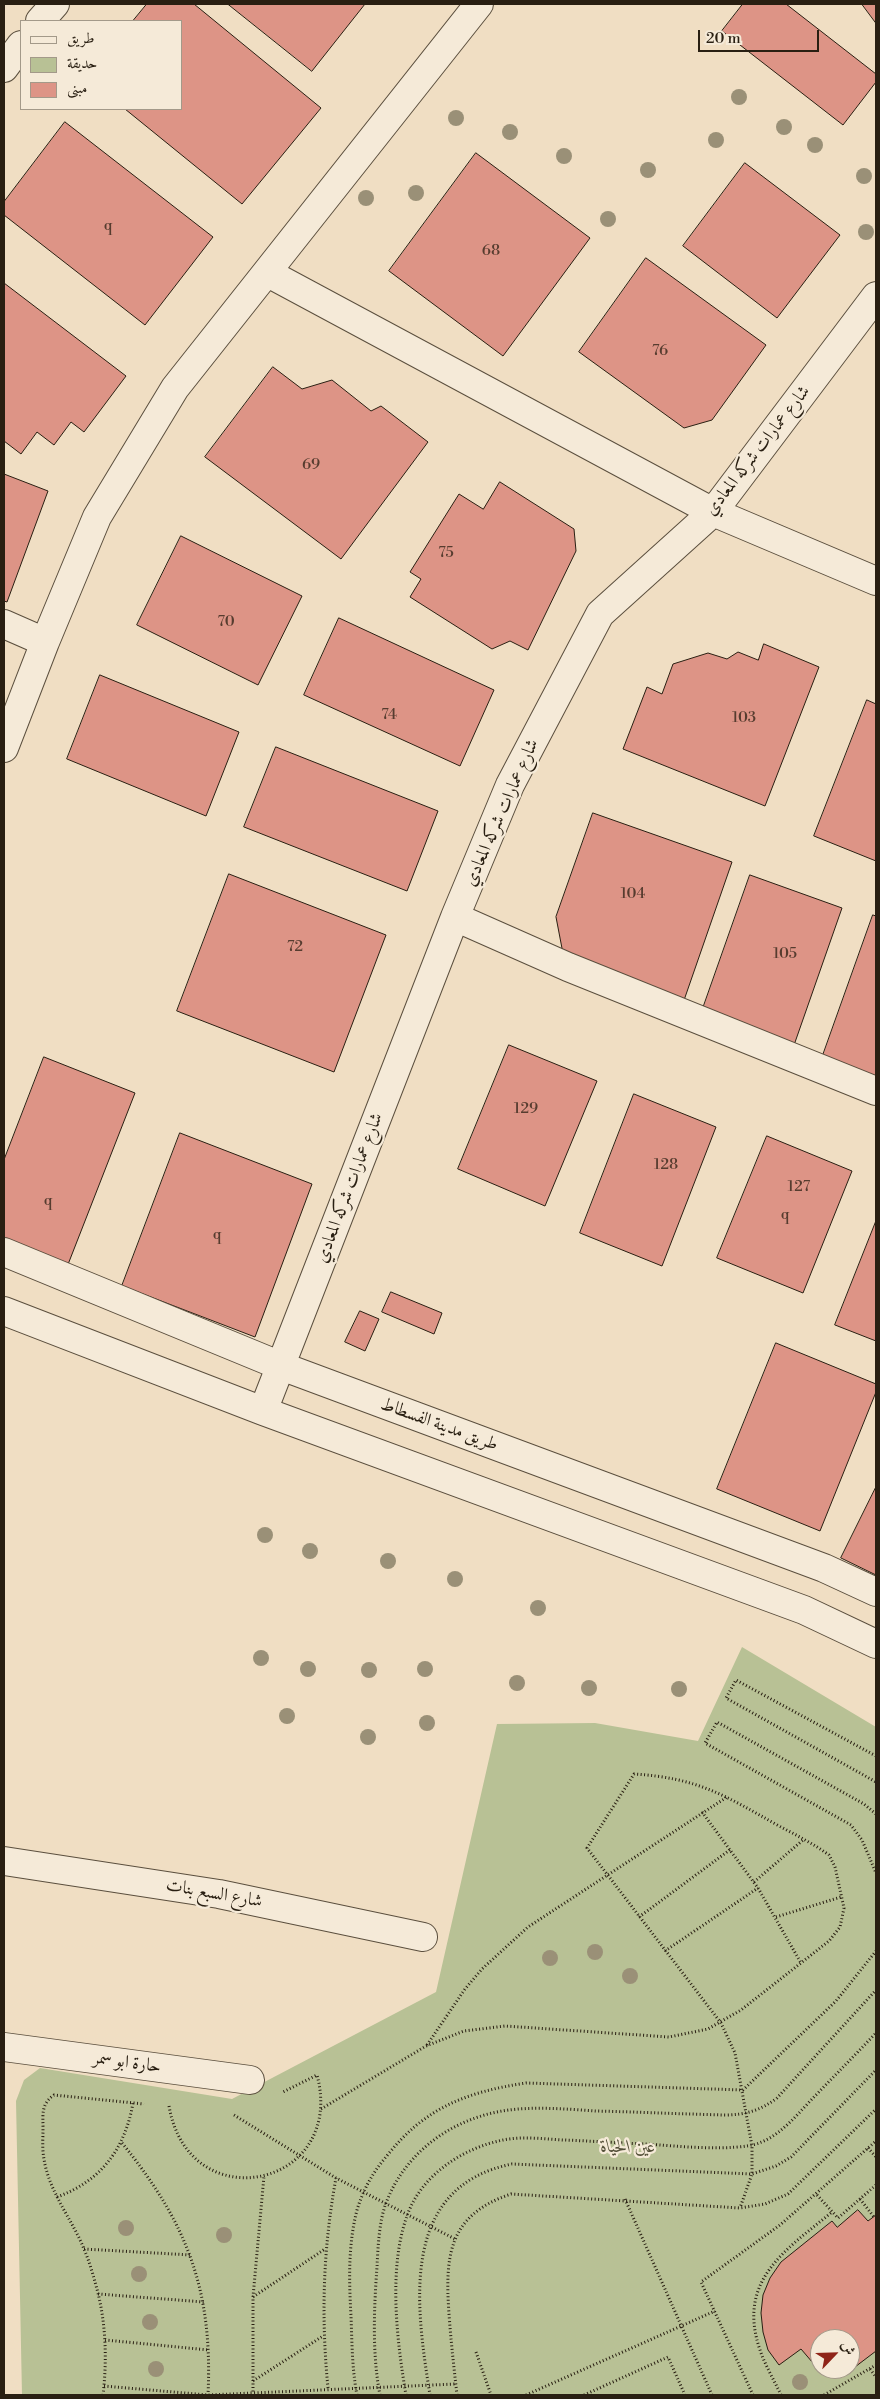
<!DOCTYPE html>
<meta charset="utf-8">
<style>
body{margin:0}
#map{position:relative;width:880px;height:2399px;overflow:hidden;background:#f0dec3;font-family:"Libre Bodoni",Amiri,serif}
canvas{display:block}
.frame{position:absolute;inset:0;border:5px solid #291f12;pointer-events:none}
.legend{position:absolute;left:20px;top:20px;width:162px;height:90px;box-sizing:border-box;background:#f5ead8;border:1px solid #a39989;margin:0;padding:6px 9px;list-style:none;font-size:15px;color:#291f12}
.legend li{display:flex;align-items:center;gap:10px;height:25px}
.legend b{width:25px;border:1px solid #a39989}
.north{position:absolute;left:810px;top:2329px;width:50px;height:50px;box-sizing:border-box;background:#f5ead8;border:1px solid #a39989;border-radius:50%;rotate:66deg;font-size:14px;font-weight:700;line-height:20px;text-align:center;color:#291f12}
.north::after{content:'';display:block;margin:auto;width:18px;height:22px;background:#8f2418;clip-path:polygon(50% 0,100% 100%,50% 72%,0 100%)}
.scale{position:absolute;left:698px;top:30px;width:121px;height:22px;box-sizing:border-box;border:2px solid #291f12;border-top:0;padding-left:6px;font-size:15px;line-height:18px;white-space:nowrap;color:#291f12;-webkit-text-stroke:4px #f5ead8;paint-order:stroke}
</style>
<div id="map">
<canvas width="880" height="2399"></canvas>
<div class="frame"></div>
<ul class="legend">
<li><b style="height:6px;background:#f5ead8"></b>طريق</li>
<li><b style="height:14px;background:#b8c195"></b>حديقة</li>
<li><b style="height:14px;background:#dd9486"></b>مبنى</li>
</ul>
<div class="north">ش</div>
<div class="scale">20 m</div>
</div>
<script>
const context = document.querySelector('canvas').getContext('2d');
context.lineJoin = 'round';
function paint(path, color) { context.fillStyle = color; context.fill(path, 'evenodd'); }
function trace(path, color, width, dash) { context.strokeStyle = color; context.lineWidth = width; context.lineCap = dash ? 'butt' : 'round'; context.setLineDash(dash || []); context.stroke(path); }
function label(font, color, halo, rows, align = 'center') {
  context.font = font + ' "Libre Bodoni",Amiri,serif'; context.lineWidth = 4.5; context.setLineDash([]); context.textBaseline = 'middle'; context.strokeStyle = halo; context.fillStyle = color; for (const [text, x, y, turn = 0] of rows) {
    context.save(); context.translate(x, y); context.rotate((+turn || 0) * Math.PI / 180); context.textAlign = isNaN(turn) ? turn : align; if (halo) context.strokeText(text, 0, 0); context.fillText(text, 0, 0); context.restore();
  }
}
const green = new Path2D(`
 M 742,1647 L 876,1727 L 876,2395 L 22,2395 L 16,2101 L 24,2080 L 40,2068 L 232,2099 L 436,1992 L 497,1724 L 595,1723 L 698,1741 ZM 820,2339 L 850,2339 L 850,2369 L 820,2369 Z`);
const building = new Path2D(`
 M 147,4 L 194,4 L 321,108 L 242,204 L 125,109 L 181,109 L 181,21 L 133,21 Z
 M 228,4 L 365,4 L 312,71 Z
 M 743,4 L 786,4 L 876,74 L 876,82 L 843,125 L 722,31 Z
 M 862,4 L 876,4 L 876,23 Z
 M 65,122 L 213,237 L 145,325 L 4,215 L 4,202 Z
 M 476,153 L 590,238 L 503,356 L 389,271 Z
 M 745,163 L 840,235 L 777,318 L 683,246 Z
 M 646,258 L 766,345 L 712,420 L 684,428 L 579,352 Z
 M 4,283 L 126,376 L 84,432 L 71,422 L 54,445 L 37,432 L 21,454 L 4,441 Z
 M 273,367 L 302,389 L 332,380 L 371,411 L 381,406 L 428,442 L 341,559 L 205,457 Z
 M 4,474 L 48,491 L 7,602 L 4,601 Z
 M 500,482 L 574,529 L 576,551 L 528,650 L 510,641 L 492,649 L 410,597 L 421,579 L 410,572 L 459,494 L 483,509 Z
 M 181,536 L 302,596 L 258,685 L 137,625 Z
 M 339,618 L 494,690 L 460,766 L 304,695 Z
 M 764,644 L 819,667 L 765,806 L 623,749 L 647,687 L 662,694 L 673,664 L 708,653 L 727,659 L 738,652 L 758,660 Z
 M 100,675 L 239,732 L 206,816 L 67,759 Z
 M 867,700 L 876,704 L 876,861 L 814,836 Z
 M 276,747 L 438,811 L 407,891 L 244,827 Z
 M 593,813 L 732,862 L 682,1006 L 565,964 L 556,917 Z
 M 229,874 L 386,935 L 334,1072 L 177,1011 Z
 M 750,875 L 842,908 L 793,1048 L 701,1014 Z
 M 873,915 L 876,916 L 876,1077 L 822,1058 Z
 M 509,1045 L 597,1081 L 545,1206 L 458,1169 Z
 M 44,1057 L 135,1093 L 67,1267 L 4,1242 L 4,1160 Z
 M 634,1094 L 716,1127 L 662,1266 L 580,1233 Z
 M 180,1133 L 312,1184 L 255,1337 L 122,1286 Z
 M 767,1136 L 852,1171 L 803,1293 L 717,1258 Z
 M 876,1221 L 876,1341 L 835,1325 Z
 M 391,1292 L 442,1313 L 434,1334 L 382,1312 Z
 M 360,1311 L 379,1319 L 365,1351 L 345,1342 Z
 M 776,1343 L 876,1384 L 876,1392 L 820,1531 L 717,1489 Z
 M 876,1487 L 876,1575 L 841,1558 Z
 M 858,2210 L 868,2221 L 876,2215 L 876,2351 L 851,2370 L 846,2369 L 850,2369 L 850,2339 L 820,2339 L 820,2364 L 813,2363 L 801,2349 L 779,2365 L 768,2350 L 763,2332 L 761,2313 L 763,2295 L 770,2278 L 781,2262 L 832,2221 L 837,2227 Z`);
const path = new Path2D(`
 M 876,1756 L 736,1680 L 726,1698 L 876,1782
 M 702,1812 L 758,1888 L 801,1963
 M 876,1814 L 864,1804 L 717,1722 L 705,1743 L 851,1825 L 862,1840 L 876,1873
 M 754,1882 L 803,1840
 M 639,1917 L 731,1849
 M 776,1917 L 841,1897
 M 665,1951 L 758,1888
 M 427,2045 L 465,1989 L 482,1969 L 528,1927 L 727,1797
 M 169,2106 C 189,2222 347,2187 317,2075 L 283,2092
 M 321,2109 L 426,2046 L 464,2031 L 505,2026 L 669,2037 L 708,2029 L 741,2010 L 829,1941 L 840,1927 L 844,1908 L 835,1867 L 829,1855 C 814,1844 796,1835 779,1826 C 724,1795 698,1778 634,1774 L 587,1848 L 721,2023 L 735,2053 L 752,2146 L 752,2174 L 740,2208
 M 234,2115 L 336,2178 L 455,2239
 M 122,2143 C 187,2223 213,2290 208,2395
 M 868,2148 L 876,2157
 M 817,2195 L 838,2218 L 876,2185
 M 57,2197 C 101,2181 125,2149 133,2103
 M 625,2199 L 712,2395
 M 860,2199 L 874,2217
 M 84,2249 L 191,2255
 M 98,2294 L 204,2302
 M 253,2297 L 325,2249
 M 105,2340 L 209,2350
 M 476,2352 L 491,2395
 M 870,2369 L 876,2377
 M 253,2381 L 323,2336
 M 104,2386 L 208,2395 L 455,2384
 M 328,2388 C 321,2317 323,2249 336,2178
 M 103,2395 C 107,2361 106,2326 98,2293 C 94,2278 90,2263 84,2249 C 72,2219 49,2192 44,2159 C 42,2149 43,2138 43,2129 C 43,2114 41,2104 54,2095 L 144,2104
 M 253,2395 L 253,2297 L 264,2176
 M 357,2395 C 352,2369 352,2342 351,2316 C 349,2280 348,2245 357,2210 C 363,2190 373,2172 386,2157 C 424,2108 466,2092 526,2083 L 743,2090 L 836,2001 L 876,1951
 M 380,2395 C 372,2354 374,2308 377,2267 C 378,2247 379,2222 386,2203 C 405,2153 450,2120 502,2111 C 532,2106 566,2109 596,2111 C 639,2112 682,2114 725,2115 C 746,2115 761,2110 777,2098 L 876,1990
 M 406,2395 C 397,2342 388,2268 407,2216 C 421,2175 463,2148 503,2140 C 523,2136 544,2139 564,2140 C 591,2141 619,2143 646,2144 C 674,2146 735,2152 759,2143 C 782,2135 799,2112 816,2095 C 836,2074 856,2054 876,2033
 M 430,2395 C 416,2307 398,2187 512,2164 L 752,2174 L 776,2166 L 791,2157 L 876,2070
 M 457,2395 C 454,2368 451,2342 449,2314 C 445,2256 448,2215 511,2194 L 740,2208 L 765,2204 L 788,2194 L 876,2109
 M 526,2395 L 715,2311
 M 584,2395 L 668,2357 L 685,2395
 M 753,2395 L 701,2282 L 780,2225 L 876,2141
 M 781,2395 C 774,2380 765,2365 760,2350 C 736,2280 786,2250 832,2212
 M 824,2395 L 876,2365`);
const street = new Path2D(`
 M 40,21 L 55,4
 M 4,68 L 21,45
 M 268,273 L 713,512 L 876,581
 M 4,624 L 45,642
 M 4,748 L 45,642 L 97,517 L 175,388 L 479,4
 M 455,917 L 568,967 L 876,1091
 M 4,1252 L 281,1366 L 824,1568 L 876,1592
 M 4,1311 L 263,1411 L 804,1610 L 876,1644
 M 263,1411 L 455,917 L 510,785 L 600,614 L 713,512 L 876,296
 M 4,1861 L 219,1894 L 423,1937
 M 4,2047 L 250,2080`);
const trees = [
 [739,97],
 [456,118],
 [784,127],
 [510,132],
 [716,140],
 [815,145],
 [564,156],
 [648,170],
 [864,176],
 [416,193],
 [366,198],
 [608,219],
 [866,232],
 [265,1535],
 [310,1551],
 [388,1561],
 [455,1579],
 [538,1608],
 [261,1658],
 [308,1669],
 [425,1669],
 [369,1670],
 [517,1683],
 [589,1688],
 [679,1689],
 [287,1716],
 [427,1723],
 [368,1737],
 [595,1952],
 [550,1958],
 [630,1976],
 [126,2228],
 [224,2235],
 [139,2274],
 [150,2322],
 [156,2369],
 [800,2382]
];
const numberNames = [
 ["q",108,226],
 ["68",491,251],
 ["76",660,351],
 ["69",311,465],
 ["75",446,553],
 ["70",226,622],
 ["74",389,715],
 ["103",744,718],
 ["104",633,894],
 ["72",295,947],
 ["105",785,954],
 ["129",526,1109],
 ["128",666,1165],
 ["127",799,1187],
 ["q",48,1201],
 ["q",785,1215],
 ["q",217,1235]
];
const streetNames = [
 ["شارع عمارات شركه المعادي",758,451,-52],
 ["شارع عمارات شركه المعادي",502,813,-66],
 ["شارع عمارات شركه المعادي",350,1188,-69],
 ["طريق مدينة الفسطاط",439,1425,20],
 ["شارع السبع بنات",214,1894,10],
 ["حارة ابو سمر",127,2063,8]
];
const parkNames = [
 ["عين الحياة",628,2148]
];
paint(green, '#b8c195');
paint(building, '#dd9486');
trace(building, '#291f12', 1);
trace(street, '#5b4f3e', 30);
trace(path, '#291f12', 3, [1, 2.5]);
trace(street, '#f5ead8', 28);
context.fillStyle = '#9a9077';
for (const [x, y] of trees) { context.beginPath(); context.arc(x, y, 8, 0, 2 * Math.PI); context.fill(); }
label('15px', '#563c2f', null, numberNames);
label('18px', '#291f12', '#f5ead8', streetNames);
label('italic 18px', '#545039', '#f5ead8', parkNames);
</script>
